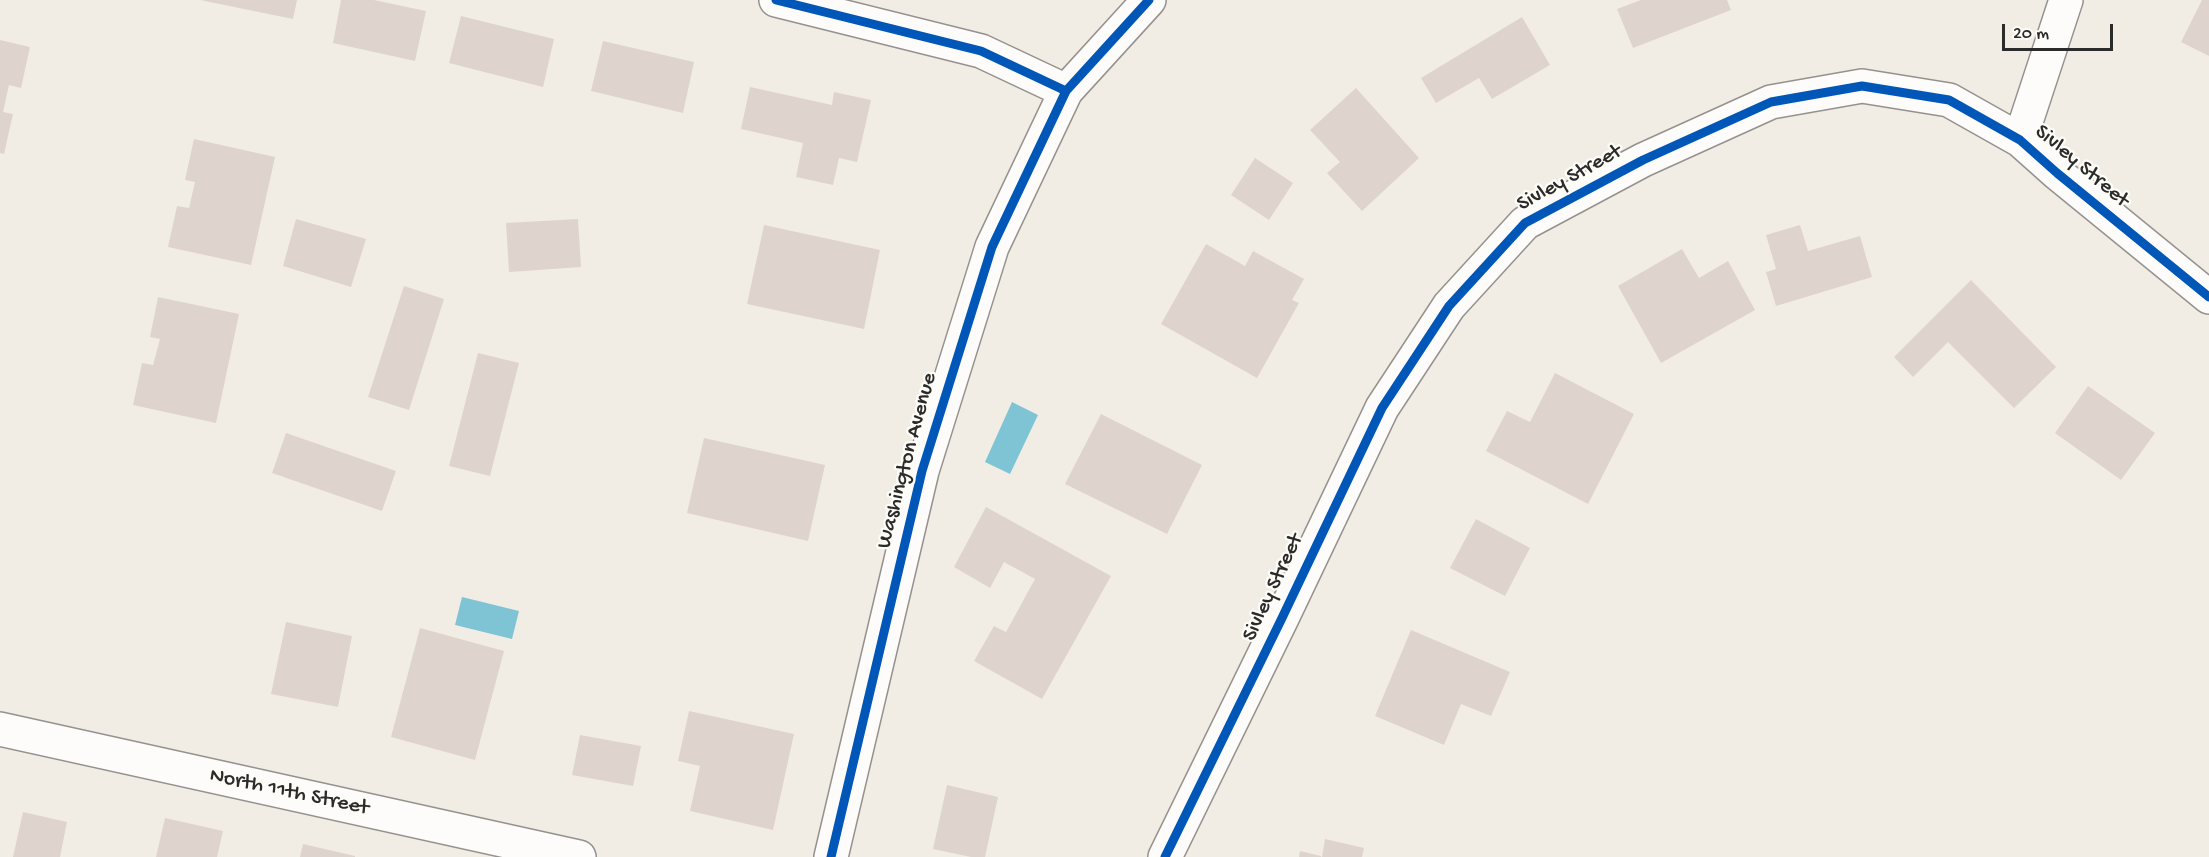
<!DOCTYPE html>
<style>
body{margin:0}
#map{position:relative;width:2209px;height:857px;overflow:hidden;background:#f2ede4;font-family:"Gochi Hand",sans-serif}
canvas{display:block}
.scale{position:absolute;left:2002px;top:24px;width:111px;height:27px;box-sizing:border-box;border:3px solid #2b2b2b;border-top:0;padding-left:8px;font-size:18px;line-height:21px;white-space:nowrap;color:#2b2b2b;-webkit-text-stroke:4px #fdfcf7;paint-order:stroke}
</style>
<div id="map">
<canvas width="2209" height="857"></canvas>
<div class="scale">20 m</div>
</div>
<script>
const context = document.querySelector('canvas').getContext('2d');
context.lineJoin = 'round';
function paint(path, color) { context.fillStyle = color; context.fill(path, 'evenodd'); }
function trace(path, color, width, dash) { context.strokeStyle = color; context.lineWidth = width; context.lineCap = dash ? 'butt' : 'round'; context.setLineDash(dash || []); context.stroke(path); }
function label(font, color, halo, rows, align = 'center') {
  context.font = font + ' "Gochi Hand",sans-serif'; context.lineWidth = 4.5; context.setLineDash([]); context.textBaseline = 'middle'; context.strokeStyle = halo; context.fillStyle = color; for (const [text, x, y, turn = 0] of rows) {
    context.save(); context.translate(x, y); context.rotate((+turn || 0) * Math.PI / 180); context.textAlign = isNaN(turn) ? turn : align; if (halo) context.strokeText(text, 0, 0); context.fillText(text, 0, 0); context.restore();
  }
}
const water = new Path2D(`
 M 1012,402 L 1038,415 L 1010,474 L 985,462 Z
 M 462,597 L 519,611 L 512,639 L 455,625 Z`);
const building = new Path2D(`
 M 200,0 L 297,0 L 293,19 Z
 M 341,0 L 374,0 L 426,11 L 415,61 L 333,43 Z
 M 1641,0 L 1727,0 L 1731,10 L 1633,48 L 1617,9 Z
 M 2202,0 L 2209,0 L 2209,56 L 2181,42 Z
 M 461,16 L 554,39 L 543,87 L 449,63 Z
 M 1522,17 L 1550,65 L 1492,99 L 1479,78 L 1436,103 L 1421,78 Z
 M 0,40 L 30,47 L 21,88 L 9,85 L 3,112 L 13,114 L 4,154 L 0,153 Z
 M 603,41 L 694,62 L 683,113 L 591,91 Z
 M 750,87 L 832,105 L 834,92 L 871,100 L 857,162 L 839,158 L 833,185 L 796,177 L 803,143 L 741,129 Z
 M 1356,88 L 1419,158 L 1362,211 L 1327,173 L 1340,162 L 1310,130 Z
 M 194,139 L 275,157 L 251,265 L 168,247 L 177,206 L 189,208 L 195,182 L 185,180 Z
 M 1255,158 L 1293,183 L 1269,220 L 1231,195 Z
 M 296,219 L 366,239 L 351,287 L 283,266 Z
 M 578,219 L 581,267 L 509,272 L 506,223 Z
 M 764,225 L 880,250 L 864,329 L 747,304 Z
 M 1800,225 L 1808,251 L 1860,236 L 1872,277 L 1776,306 L 1766,272 L 1776,269 L 1766,235 Z
 M 1206,244 L 1245,266 L 1253,251 L 1304,279 L 1292,300 L 1299,303 L 1257,378 L 1161,324 Z
 M 1682,249 L 1699,278 L 1728,261 L 1755,310 L 1661,363 L 1618,286 Z
 M 1971,280 L 2056,367 L 2014,408 L 1948,342 L 1913,377 L 1894,357 Z
 M 404,286 L 444,299 L 409,410 L 368,397 Z
 M 158,297 L 239,314 L 216,423 L 133,405 L 142,363 L 153,365 L 160,339 L 150,337 Z
 M 478,353 L 519,363 L 490,476 L 449,466 Z
 M 1555,373 L 1634,414 L 1588,504 L 1486,451 L 1507,411 L 1530,422 Z
 M 2088,386 L 2155,433 L 2121,480 L 2055,433 Z
 M 1101,414 L 1202,465 L 1167,534 L 1065,484 Z
 M 286,433 L 396,471 L 382,511 L 272,473 Z
 M 704,438 L 825,465 L 808,541 L 687,513 Z
 M 986,507 L 1111,576 L 1042,699 L 974,661 L 994,626 L 1006,632 L 1035,579 L 1004,562 L 990,588 L 954,567 Z
 M 1476,519 L 1530,548 L 1505,596 L 1450,568 Z
 M 286,622 L 352,636 L 338,707 L 271,694 Z
 M 420,628 L 504,651 L 475,760 L 391,737 Z
 M 1411,630 L 1510,672 L 1491,716 L 1461,704 L 1444,745 L 1375,716 Z
 M 689,711 L 794,734 L 773,830 L 690,811 L 700,766 L 678,761 Z
 M 580,735 L 641,746 L 633,786 L 572,775 Z
 M 947,785 L 998,797 L 985,857 L 971,857 L 933,849 Z
 M 23,812 L 67,822 L 60,857 L 13,857 Z
 M 165,818 L 223,831 L 217,857 L 156,857 Z
 M 1325,839 L 1364,848 L 1362,857 L 1322,857 Z
 M 303,844 L 355,856 L 355,857 L 300,857 Z
 M 1300,851 L 1321,856 L 1321,857 L 1299,857 Z`);
const minor = new Path2D(`
 M 776,0 L 981,51 L 1066,91
 M 2020,140 L 2066,0
 M 0,729 L 579,857
 M 831,857 L 922,471 L 992,247 L 1066,91 L 1149,0
 M 1165,857 L 1282,618 L 1382,408 L 1449,306 L 1525,223 L 1643,160 L 1771,102 L 1862,86 L 1949,100 L 2020,140 L 2057,173 L 2209,297`);
const cycleway = new Path2D(`
 M 776,0 L 981,51 L 1066,91
 M 831,857 L 922,471 L 992,247 L 1066,91 L 1149,0
 M 1165,857 L 1282,618 L 1382,408 L 1449,306 L 1525,223 L 1643,160 L 1771,102 L 1862,86 L 1949,100 L 2020,140 L 2057,173 L 2209,297`);
const streetNames = [
 ["Sivley Street",2081,167,40],
 ["Sivley Street",1570,179,-29],
 ["Washington Avenue",908,461,-75],
 ["Sivley Street",1274,588,-65],
 ["North 11th Street",289,793,12]
];
paint(water, '#7fc4d4');
paint(building, '#dfd3ce');
trace(minor, '#95928e', 36);
trace(minor, '#fdfcfb', 33);
trace(cycleway, '#0057b8', 9);
label('22px', '#2b2b2b', '#fdfcf7', streetNames);
</script>
